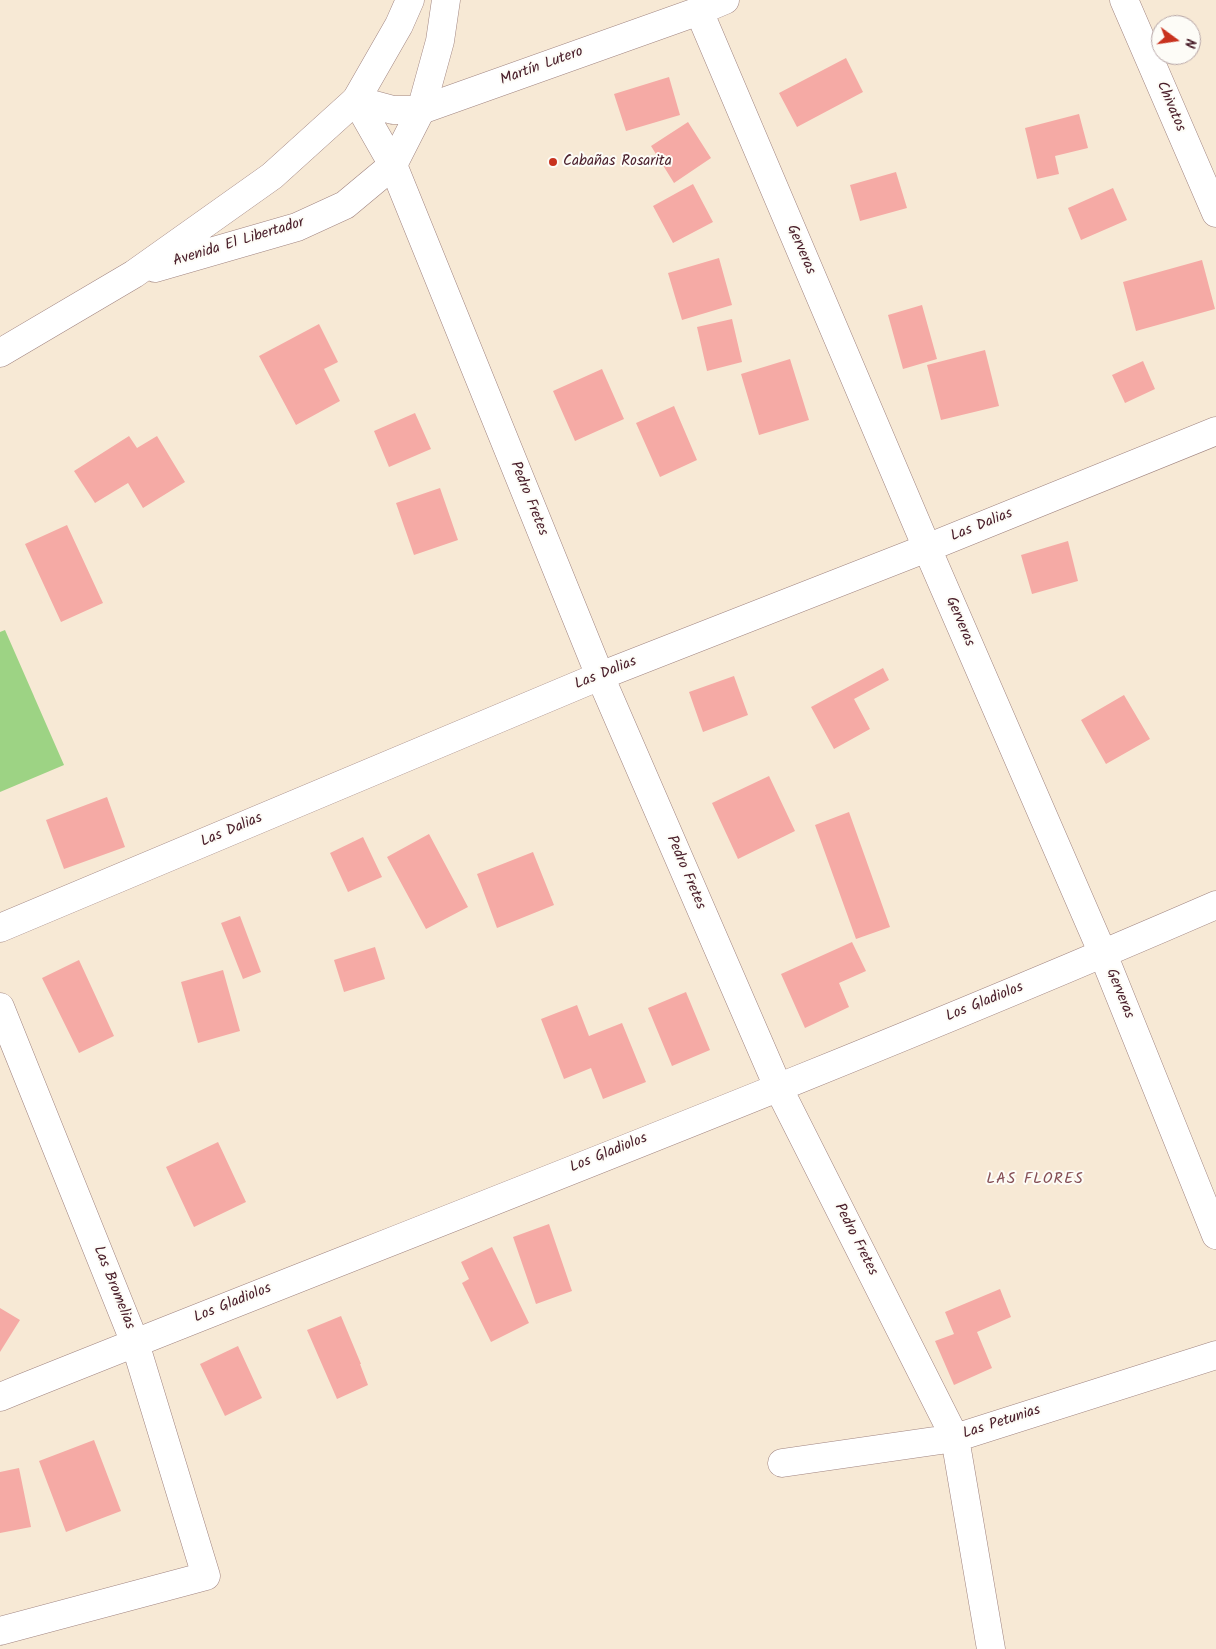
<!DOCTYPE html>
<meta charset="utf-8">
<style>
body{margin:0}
#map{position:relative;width:1216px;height:1649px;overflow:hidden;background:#f7e9d5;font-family:Kalam,sans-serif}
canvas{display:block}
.north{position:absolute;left:1151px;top:15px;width:50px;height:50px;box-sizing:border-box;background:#fdfcf7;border:1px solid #b5a4a5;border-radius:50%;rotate:104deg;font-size:14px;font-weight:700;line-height:20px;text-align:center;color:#4a1f2b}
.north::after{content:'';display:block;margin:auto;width:18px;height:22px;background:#c8321e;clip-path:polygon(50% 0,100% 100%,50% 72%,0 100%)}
</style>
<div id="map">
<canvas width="1216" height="1649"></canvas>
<div class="north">N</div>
</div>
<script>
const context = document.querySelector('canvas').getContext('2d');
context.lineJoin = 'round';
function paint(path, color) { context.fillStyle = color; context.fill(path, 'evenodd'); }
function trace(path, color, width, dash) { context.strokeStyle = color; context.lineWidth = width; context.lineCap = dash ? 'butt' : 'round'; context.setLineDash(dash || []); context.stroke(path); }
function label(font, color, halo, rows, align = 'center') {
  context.font = font + ' Kalam,sans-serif'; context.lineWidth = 4; context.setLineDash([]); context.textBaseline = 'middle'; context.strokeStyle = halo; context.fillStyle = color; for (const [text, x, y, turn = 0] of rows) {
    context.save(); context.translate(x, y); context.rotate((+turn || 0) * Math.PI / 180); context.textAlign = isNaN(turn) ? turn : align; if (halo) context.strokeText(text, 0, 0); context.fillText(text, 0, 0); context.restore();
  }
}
const green = new Path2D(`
 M 5,630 L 64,765 L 0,792 L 0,632 Z`);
const building = new Path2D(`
 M 846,58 L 863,92 L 797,127 L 779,93 Z
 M 669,77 L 680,115 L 626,131 L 614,94 Z
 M 1079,114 L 1088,148 L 1055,156 L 1059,174 L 1037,179 L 1025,128 Z
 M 688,122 L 711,158 L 674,183 L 651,146 Z
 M 896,172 L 907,208 L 860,221 L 850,185 Z
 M 693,184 L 713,222 L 673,243 L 653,206 Z
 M 1113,188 L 1127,220 L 1081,240 L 1068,208 Z
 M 719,258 L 732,305 L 682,320 L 668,273 Z
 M 1202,260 L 1215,309 L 1136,331 L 1123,282 Z
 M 922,305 L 937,359 L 903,369 L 888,315 Z
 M 732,319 L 742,362 L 707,371 L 697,327 Z
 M 319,324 L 338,362 L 324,369 L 340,401 L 296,425 L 259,356 Z
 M 985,350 L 999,406 L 941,420 L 927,365 Z
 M 790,359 L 809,420 L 759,435 L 741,374 Z
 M 1143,361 L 1155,389 L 1125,403 L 1112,375 Z
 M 602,369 L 624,419 L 575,441 L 553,391 Z
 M 674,406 L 697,460 L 660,477 L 636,423 Z
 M 415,413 L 431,449 L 389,467 L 374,431 Z
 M 129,436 L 137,448 L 157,436 L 185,482 L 143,508 L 128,483 L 95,503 L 74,471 Z
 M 440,488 L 458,540 L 414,555 L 396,503 Z
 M 67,525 L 103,603 L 61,622 L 25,544 Z
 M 1068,541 L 1078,581 L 1032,594 L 1021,555 Z
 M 883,668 L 889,680 L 854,699 L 870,729 L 834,749 L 811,707 Z
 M 734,676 L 748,715 L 703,732 L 689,692 Z
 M 1124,695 L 1150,739 L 1106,764 L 1081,720 Z
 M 769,776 L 795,831 L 738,859 L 712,803 Z
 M 107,797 L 125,847 L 64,869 L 46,820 Z
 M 849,812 L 890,927 L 856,939 L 815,825 Z
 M 429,834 L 468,907 L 426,929 L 387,857 Z
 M 363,837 L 382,877 L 348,892 L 330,853 Z
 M 533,852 L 554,905 L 497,928 L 477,874 Z
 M 240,916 L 261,972 L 243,979 L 221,923 Z
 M 852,942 L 866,971 L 839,983 L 849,1007 L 805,1028 L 781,974 Z
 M 375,947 L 385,979 L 344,992 L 334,960 Z
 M 79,960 L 114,1036 L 79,1053 L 42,978 Z
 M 223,970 L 240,1031 L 198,1043 L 181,982 Z
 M 686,992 L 710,1050 L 672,1066 L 648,1008 Z
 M 577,1005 L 589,1036 L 622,1023 L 646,1082 L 603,1099 L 591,1068 L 564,1079 L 541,1019 Z
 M 218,1142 L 246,1202 L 194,1227 L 166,1167 Z
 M 549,1224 L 572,1291 L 536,1304 L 513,1237 Z
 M 492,1247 L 529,1323 L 491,1342 L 462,1283 L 469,1279 L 461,1262 Z
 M 1000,1289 L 1011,1317 L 977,1332 L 992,1368 L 954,1385 L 935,1341 L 954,1334 L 945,1312 Z
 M 0,1308 L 20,1320 L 0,1352 Z
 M 341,1316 L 361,1364 L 360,1364 L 368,1385 L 337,1399 L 307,1330 Z
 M 238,1346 L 262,1398 L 225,1416 L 200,1364 Z
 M 94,1440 L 121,1511 L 66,1532 L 39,1461 Z
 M 19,1468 L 31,1527 L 0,1533 L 0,1472 Z`);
const minor = new Path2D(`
 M 1124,0 L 1216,213
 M 699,11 L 927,548 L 1103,954 L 1216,1235
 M 356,100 L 393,165 L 600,676 L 778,1087 L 955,1438 L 991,1649
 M 356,100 L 393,110 L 421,110 L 699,11 L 725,0
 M 0,928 L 600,676 L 927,548 L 1216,431
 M 0,1007 L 135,1343 L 206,1576 L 0,1631
 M 0,1397 C 406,1234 815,1079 1216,905
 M 782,1463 L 955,1438 L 1216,1355`);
const major = new Path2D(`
 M 155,268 L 297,227 L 345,205 L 393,165 L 421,110 L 440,41 L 446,0
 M 0,353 L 134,274 L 272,176 L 356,100 L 399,25 L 410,0`);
const markers = [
 [553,162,5,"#c8321e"]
];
const streetNames = [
 ["Martín Lutero",542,67,-20],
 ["Chivatos",1170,107,67],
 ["Avenida El Libertador",239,243,-17],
 ["Gerveras",800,250,67],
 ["Pedro Fretes",528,499,68],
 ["Las Dalias",982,526,-22],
 ["Gerveras",959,622,67],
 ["Las Dalias",606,674,-22],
 ["Las Dalias",232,831,-23],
 ["Pedro Fretes",685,873,67],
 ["Gerveras",1119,994,68],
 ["Los Gladiolos",985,1003,-22],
 ["Los Gladiolos",609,1154,-22],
 ["Pedro Fretes",855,1240,63],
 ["Las Bromelias",113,1288,68],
 ["Los Gladiolos",233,1304,-22],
 ["Las Petunias",1002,1423,-18]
];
const poiNames = [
 ["Cabañas Rosarita",563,162]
];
const neighbourhoodNames = [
 ["LAS FLORES",1035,1180]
];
paint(green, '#9dd384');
paint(building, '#f5aaa5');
trace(minor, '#a08480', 29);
trace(major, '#a08480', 29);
trace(minor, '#fff', 28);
trace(major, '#fff', 28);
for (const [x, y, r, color] of markers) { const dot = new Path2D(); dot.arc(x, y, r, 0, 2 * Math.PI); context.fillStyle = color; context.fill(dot); trace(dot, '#fdfcf7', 2); }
label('15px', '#4a1f2b', '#fdfcf7', streetNames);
label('15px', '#4a1f2b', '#fdfcf7', poiNames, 'left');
context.letterSpacing = '1px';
label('16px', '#865056', '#fdfcf7', neighbourhoodNames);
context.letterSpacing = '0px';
</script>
